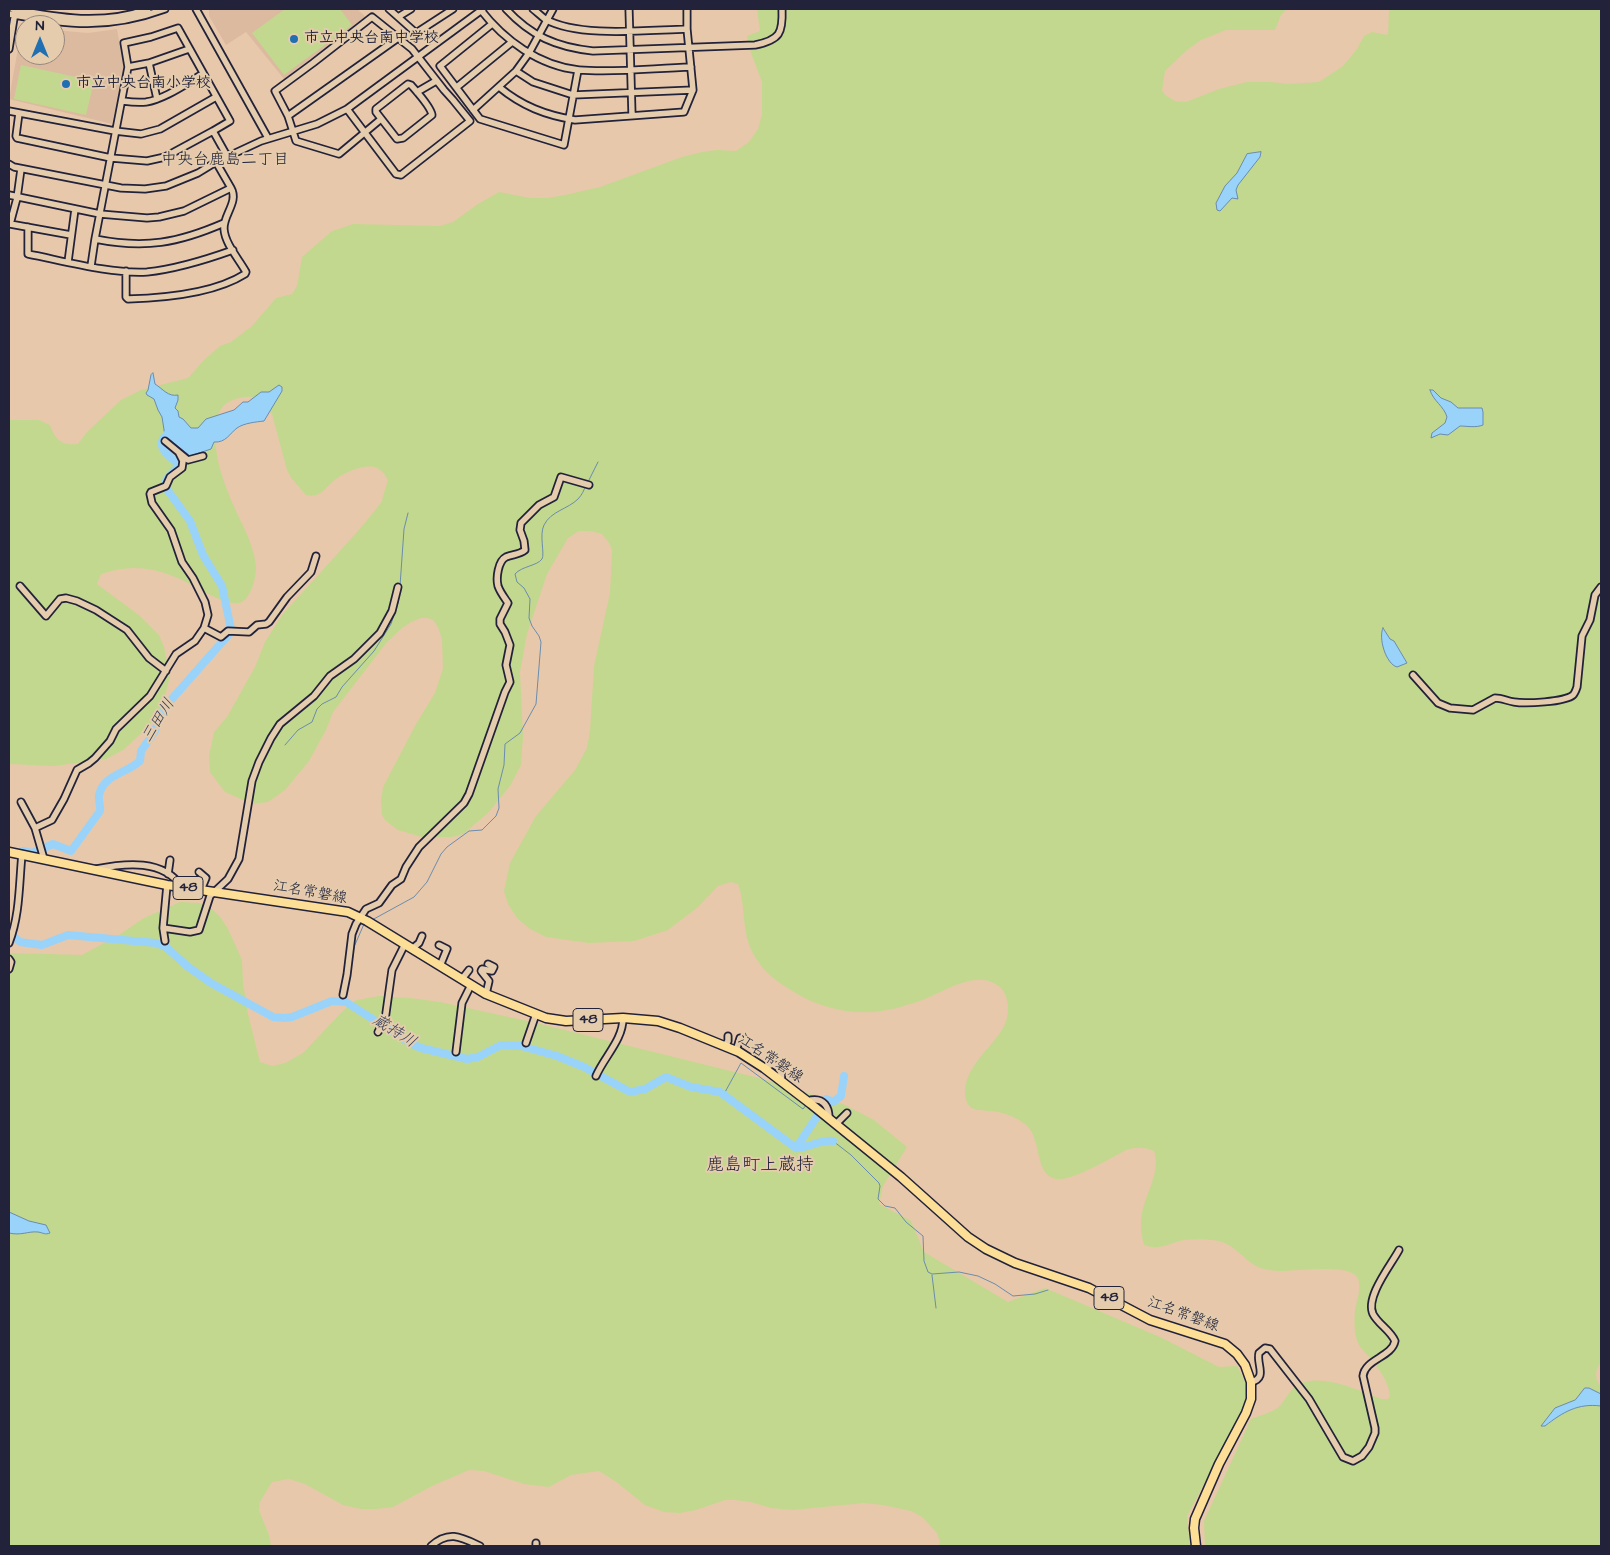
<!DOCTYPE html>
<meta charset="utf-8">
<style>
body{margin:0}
#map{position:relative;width:1610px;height:1555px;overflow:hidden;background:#e8c8aa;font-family:"Architects Daughter",sans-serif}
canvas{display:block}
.frame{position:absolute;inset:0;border:10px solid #22223b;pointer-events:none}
.north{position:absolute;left:15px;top:15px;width:50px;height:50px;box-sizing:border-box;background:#e4ccad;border:1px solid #96887f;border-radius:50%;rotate:0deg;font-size:14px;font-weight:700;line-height:20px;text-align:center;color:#22223b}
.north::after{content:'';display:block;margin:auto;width:18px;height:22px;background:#1f6fb2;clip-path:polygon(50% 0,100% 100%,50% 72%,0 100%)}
</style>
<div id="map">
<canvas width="1610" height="1555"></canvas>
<div class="frame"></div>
<div class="north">N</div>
</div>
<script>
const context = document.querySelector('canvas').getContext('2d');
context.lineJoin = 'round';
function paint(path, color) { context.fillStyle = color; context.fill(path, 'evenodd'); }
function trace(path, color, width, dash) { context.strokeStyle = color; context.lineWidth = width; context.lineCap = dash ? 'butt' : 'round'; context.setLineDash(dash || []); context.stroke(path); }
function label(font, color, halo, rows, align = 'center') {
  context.font = font + ' "Architects Daughter","Klee One",sans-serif'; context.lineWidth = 4; context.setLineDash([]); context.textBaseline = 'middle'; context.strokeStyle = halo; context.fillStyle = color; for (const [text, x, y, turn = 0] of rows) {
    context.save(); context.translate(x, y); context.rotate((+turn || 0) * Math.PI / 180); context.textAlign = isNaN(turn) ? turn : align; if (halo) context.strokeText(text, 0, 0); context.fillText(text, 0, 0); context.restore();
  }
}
const built = new Path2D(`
 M 209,9 L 360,9 L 359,11 L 366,17 L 284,79 L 246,32 L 226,45 L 209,16 Z
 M 22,26 L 25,26 L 25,55 L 55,55 L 55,30 L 88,33 L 117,29 L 124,69 L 112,124 L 9,99 Z`);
const green = new Path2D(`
 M 285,9 L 340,9 L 352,25 L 284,75 L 252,33 Z
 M 757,9 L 1287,9 L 1281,15 L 1275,30 L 1226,30 L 1201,40 L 1187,50 L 1165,71 L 1162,90 L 1165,95 L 1175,101 L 1186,102 L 1219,89 L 1247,82 L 1271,82 L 1289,84 L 1319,82 L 1343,66 L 1357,49 L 1364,36 L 1372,32 L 1388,35 L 1389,9 L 1601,9 L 1601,1362 C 1594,1371 1595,1379 1601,1387 L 1601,1546 L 1205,1546 L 1204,1521 L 1251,1419 C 1259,1416 1269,1413 1276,1409 C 1284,1404 1288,1391 1296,1386 C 1319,1371 1359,1391 1382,1399 L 1388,1399 L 1390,1396 C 1388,1380 1379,1369 1369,1357 C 1366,1353 1361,1349 1359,1345 C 1354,1336 1354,1321 1355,1311 C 1356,1302 1363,1286 1357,1277 C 1349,1264 1297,1271 1283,1271 C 1274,1271 1264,1270 1256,1266 C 1243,1259 1235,1245 1219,1241 C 1208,1239 1195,1239 1184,1240 C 1168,1243 1161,1251 1144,1245 C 1141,1234 1140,1224 1142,1213 C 1146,1192 1161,1172 1154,1151 C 1144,1147 1137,1147 1126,1150 C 1111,1158 1072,1181 1057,1179 C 1033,1176 1043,1137 1025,1124 C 1017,1118 1008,1114 998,1112 C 982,1109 965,1115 965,1091 C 966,1064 994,1047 1005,1024 C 1010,1014 1009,996 1001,988 C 977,966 942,994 917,1002 C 904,1006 887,1011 873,1012 C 846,1014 816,1006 794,992 C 779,983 766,974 757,960 C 740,935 747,910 738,884 L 731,882 L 718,886 L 698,907 L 668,930 L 634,941 L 589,943 L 546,937 L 530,929 L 517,918 L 508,904 L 504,891 L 510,863 L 536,816 L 575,770 L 587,748 L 590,731 L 594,666 L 610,593 L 612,550 L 609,543 L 602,534 L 590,531 L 579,531 L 568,538 L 547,574 L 527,634 L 520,672 L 523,736 L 521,765 L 510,786 L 488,813 L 463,834 L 452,837 L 422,837 L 398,830 L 386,821 L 382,815 L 381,801 L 383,787 L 416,724 L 435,693 L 443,668 L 442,639 L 438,627 L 433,620 L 428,618 L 421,618 L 411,622 L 402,628 L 387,642 L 333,712 L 326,730 L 309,761 L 285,790 L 268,802 L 252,804 L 225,792 L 210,772 L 209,756 L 214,732 L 227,717 L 255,667 L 265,642 L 282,615 L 358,531 L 381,503 L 388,480 C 385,475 383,471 377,468 C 366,463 345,472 336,479 C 325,487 321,499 306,495 L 292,479 L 287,470 L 272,414 L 252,397 C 242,396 227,400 221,409 C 213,423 214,434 216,449 C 219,471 227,491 236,511 C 244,528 255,548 256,568 C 256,574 254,584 251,590 C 249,594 246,600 242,602 C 229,609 194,585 182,580 C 173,576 163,572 153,570 C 135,566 119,568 101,574 L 97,584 L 140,616 L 159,635 L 164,647 L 170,676 L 162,708 L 147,728 L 123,750 L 106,759 L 54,766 L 9,764 L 9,420 L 39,420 L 50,425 C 55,440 62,446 78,444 L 87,432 L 121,400 L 141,390 L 188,378 L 204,360 L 220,346 L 231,342 L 252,326 L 276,298 L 292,294 L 297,286 L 302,257 L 332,231 L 353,224 L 440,226 L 453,222 L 478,204 L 499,192 L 530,198 L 547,198 L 565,195 L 600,187 L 682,157 L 702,152 L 717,150 L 736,151 L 749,142 L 758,129 L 762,114 L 762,82 L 751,53 L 747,36 L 760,31 Z
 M 21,65 L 94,81 L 86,115 L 14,99 Z
 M 180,902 L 199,903 L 212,909 L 221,918 L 228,929 L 242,960 L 243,984 L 248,1014 L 260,1062 L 272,1066 L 285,1063 L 303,1053 L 340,1014 L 350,1004 L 357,1000 L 379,996 L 410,998 L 440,1002 L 532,1022 L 763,1079 L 843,1104 L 874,1120 L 907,1147 L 883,1186 L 879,1204 L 911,1221 L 924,1252 L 1008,1302 L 1045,1288 L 1160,1337 L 1219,1367 L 1237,1366 L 1248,1387 L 1242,1413 L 1187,1516 L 1190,1546 L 938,1546 L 940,1542 L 937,1533 L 922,1517 L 911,1511 L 883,1505 L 864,1503 L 793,1510 L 771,1508 L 751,1502 L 735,1500 L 725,1500 L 696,1510 L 680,1513 L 664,1512 L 645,1505 L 615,1481 L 599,1471 L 571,1475 L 549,1487 L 524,1484 L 484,1471 L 469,1470 L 432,1486 L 393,1507 L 376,1509 L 361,1509 L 343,1505 L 305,1484 L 289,1479 L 272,1482 L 260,1502 L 259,1510 L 269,1535 L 271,1546 L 9,1546 L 9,953 L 82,955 L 119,935 L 144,918 Z`);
const water = new Path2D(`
 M 1261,152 L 1260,157 L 1238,185 L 1236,190 L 1238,199 L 1232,198 L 1220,211 L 1217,210 L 1216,203 L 1225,186 L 1237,173 L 1247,154 Z
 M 153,373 L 155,384 C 163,389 168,397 178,395 L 178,400 L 175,408 L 178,411 L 179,417 L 183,419 L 191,428 L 198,428 L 206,419 L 234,410 L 243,402 L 248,402 L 261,392 L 269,392 L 279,385 L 282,387 L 282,391 L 264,421 C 256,422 244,423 237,428 C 230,433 226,443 214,442 L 211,449 L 190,456 L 165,436 L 162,417 L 158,410 L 154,399 L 147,395 L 146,393 L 148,390 L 151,375 Z
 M 1430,390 L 1433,390 L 1441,398 L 1451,402 L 1458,408 L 1482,408 L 1483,412 L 1483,425 C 1476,428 1466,426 1460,426 L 1448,435 L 1440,434 L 1431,438 L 1432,433 L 1445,423 L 1447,417 C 1444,406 1433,401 1430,390 Z
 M 1383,628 L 1390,639 L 1394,641 L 1407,663 L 1397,667 C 1386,664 1378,638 1383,628 Z
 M 9,1212 L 29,1221 L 46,1225 L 50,1233 C 45,1235 44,1233 38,1232 C 28,1231 21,1236 9,1233 Z
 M 1585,1388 L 1589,1388 L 1601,1394 L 1601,1406 C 1578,1403 1563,1412 1545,1426 L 1541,1426 L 1555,1408 L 1575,1400 Z`);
const stream = new Path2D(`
 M 588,482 L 598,462
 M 400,586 L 404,529 L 408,513
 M 285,745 L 298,730 L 312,722 L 317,709 L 322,704 L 336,697 L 342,687 L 374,651 L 391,624 L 398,603 L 400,590
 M 372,920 L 414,897 L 427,882 L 441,854 L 447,847 L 469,831 L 482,830 L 496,816 L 499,808 L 498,789 L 504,765 L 505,744 L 520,733 L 536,704 L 541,642 L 539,636 L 532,626 L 529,618 L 530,599 L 524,588 L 517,582 L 515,574 C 522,566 537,566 542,559 C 545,554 539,535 544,525 C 551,511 568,509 578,499 C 582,495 584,490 586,485
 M 350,975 L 354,947 L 364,924
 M 344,1002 L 345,996
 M 724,1094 L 741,1063 L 803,1109 L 807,1104
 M 821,1099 L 825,1098 L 826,1099
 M 833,1141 L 851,1155 L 879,1183 L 880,1186 L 878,1199 L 885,1206 L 895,1208 L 906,1222 L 923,1236 L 924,1261 L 928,1272 L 932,1274 L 959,1272 L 978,1276 L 995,1284 L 1013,1296 L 1035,1294 L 1048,1290
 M 932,1275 L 936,1308`);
const river = new Path2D(`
 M 171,429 C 169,433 166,435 163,439 C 157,450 173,458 179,465 C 174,473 163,477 166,488 L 190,521 L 203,555 L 222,586 L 231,629
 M 23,851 L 32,853 L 53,844 L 71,851 L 100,811 C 101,806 98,800 99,795 C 103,775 127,773 140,761 L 141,751 L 155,731 L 159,718 L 171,700 L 230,633
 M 9,933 L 20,942 L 42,945 L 68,935 L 156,943 L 166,947 L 187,966 L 211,983 L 273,1017 L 284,1018 L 292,1017 L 332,1001 L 346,1002 L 410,1043 L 421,1048 L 467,1059 L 478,1057 L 501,1045 L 521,1046 L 557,1056 L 584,1067 L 630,1092 L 645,1089 L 666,1077 L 691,1087 L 720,1092 L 796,1148 C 809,1148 821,1139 833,1141
 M 796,1148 L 816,1118 L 820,1105 L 826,1099 L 833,1102 L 841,1096 L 844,1076`);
const minor = new Path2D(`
 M 13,9 C 59,18 103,25 148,9
 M 196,9 L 268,138
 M 389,9 L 416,33 L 453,9
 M 480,9 C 504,40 539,66 579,70 C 616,73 654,68 691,67
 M 506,9 C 531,36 556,47 593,51 L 755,45 C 780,40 783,33 782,9
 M 533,9 C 537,12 541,16 545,19 C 579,38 647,30 687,29
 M 629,9 L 632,115
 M 9,14 C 67,25 108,30 165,9
 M 398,17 L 411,9
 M 492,24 L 440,66 L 480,119 L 564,145 L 578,70
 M 9,49 L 15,12
 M 149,63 L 157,99
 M 128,67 L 149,63 L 189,49
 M 516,71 L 533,82 L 573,95 L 693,90
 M 408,84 L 411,85 C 417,92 431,107 432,115 L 403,138 L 397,139 L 376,112 L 376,109 Z
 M 457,87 L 512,42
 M 499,87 C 522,106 545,115 575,120 L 684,112 L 693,90 L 687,29 L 687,9
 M 417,92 L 436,81
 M 123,101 C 130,102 138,103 146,102 C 165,99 187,83 203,74
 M 347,109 L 396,174 L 401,175 L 470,121 L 453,100 L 444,90 L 412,49 L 372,17 L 313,63 L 275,91 L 288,116 L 296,141 L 339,154 L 381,119
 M 473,110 L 516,71 L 529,53 L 553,9
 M 9,111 L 115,131 L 141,134 L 160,129 L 216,97
 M 19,113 L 16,136 L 17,138 L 111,158 L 147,161 L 165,157 L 213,131
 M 288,116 L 398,38
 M 9,164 L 14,167 L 121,188 L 145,189 L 166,186 L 198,173 L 216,162 L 261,141 L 317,124 L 347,109 L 483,9
 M 21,169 L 17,198 L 10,224 L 71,235
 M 9,195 L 100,214 L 147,218 L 159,217 L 184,211 L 231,188 L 216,162
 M 28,227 L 28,254 C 64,261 111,274 147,272 C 177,269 205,260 233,250
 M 95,239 C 145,249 178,243 224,223
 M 68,262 L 75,209
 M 91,266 L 95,239 L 128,67 L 124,43 L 151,37 L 178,28 L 230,121 L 213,131 L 227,156
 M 126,271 L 126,297 L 128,299 C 163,298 215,293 245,274 L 246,272 C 239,259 225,244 224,229 C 223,215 239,202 231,188
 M 165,441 L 188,460 L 203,456
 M 20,586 L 46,616 L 60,599 L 66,598 L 77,601 L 96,610 L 127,630 L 149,658 L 166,671
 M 204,628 L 221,637 L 228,631 L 249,632 L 257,625 L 266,624 L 269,622 L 287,597 L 311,572 L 316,556
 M 1413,675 L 1438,703 L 1450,708 L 1473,710 L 1495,698 C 1502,698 1507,701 1514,702 C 1525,704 1565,702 1573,695 C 1575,693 1576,690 1577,687 L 1582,636 L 1590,620 L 1595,595 L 1601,587
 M 21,802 L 35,828
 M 44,859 L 35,828 L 52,820 L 64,799 L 77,770 L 89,763 L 95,758 L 110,741 L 116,729 L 150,696 L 176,654 L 195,641 L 204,628 L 208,615 L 205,602 L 193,578 L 182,562 L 171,530 L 152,503 L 150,494 L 151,492 L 166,486 L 170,477 L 182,468 L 183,461 L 179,453
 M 96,869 C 126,863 163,859 182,887
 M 199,872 L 206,878 L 201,890
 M 168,874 L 170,860
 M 163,928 L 190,932 L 199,930 L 210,896 L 228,879 L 239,859 L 252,781 L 259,762 L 271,738 L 280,724 L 314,696 L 330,676 L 354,659 L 380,633 L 392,611 L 398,587
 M 165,941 L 163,928 L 167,885
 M 9,943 C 20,915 19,884 22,854
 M 439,945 L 447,949 L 440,966
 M 413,948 L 419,943 L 422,936
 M 9,959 L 11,962 L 9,969
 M 462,979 L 469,970
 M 486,994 L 489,981 L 481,971 L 482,969 L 492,971 L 494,967 L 488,964
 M 343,995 L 347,975 L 352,934 L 356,924 L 366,909 L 379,903 L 392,885 L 401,879 L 406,867 L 419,847 L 464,803 L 469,794 L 505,692 L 510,682 L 506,665 L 510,645 L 505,632 L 500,624 L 500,619 L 508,603 C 504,597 500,592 498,586 C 496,578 498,561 506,557 C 513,554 519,555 525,550 L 524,541 L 520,530 L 521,523 L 539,505 L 554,497 L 561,477 L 589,485
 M 378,1032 L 385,1020 L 392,970 L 405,944
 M 526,1043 L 536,1014
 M 725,1046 L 728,1041 L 728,1036
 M 736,1051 L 740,1038
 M 456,1052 L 462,1003 L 471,985
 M 764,1068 L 772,1064 C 779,1066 783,1073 781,1080
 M 596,1076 C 604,1057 623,1040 623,1018
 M 809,1102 L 811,1100 C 824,1098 829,1107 829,1118
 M 836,1124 L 847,1113
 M 1251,1382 C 1268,1378 1256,1364 1259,1353 L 1265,1348 L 1270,1349 L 1309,1399 L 1343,1457 L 1353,1461 L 1362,1456 L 1369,1447 L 1375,1433 L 1375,1428 L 1363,1376 C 1365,1359 1392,1357 1395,1341 C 1390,1330 1378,1324 1373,1314 C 1365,1297 1391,1265 1399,1250
 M 536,1543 L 536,1546
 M 431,1546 C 449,1530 461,1537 480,1546`);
const major = new Path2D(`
 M 9,852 L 167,885 L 348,912 L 367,921 L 486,994 L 546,1018 L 566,1021 L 623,1018 L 658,1021 L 680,1028 L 739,1052 L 764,1068 L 811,1104 L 901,1177 L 968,1237 L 986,1249 L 1015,1263 L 1089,1288 L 1150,1320 L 1225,1344 L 1237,1354 L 1245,1365 L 1251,1382 L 1251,1399 L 1246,1413 L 1219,1464 L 1195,1519 L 1194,1528 L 1196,1546`);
const markers = [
 [294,39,5,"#1f6fb2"],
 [66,84,5,"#1f6fb2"]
];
const shields = [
 [188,888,30],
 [588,1020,30],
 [1109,1298,30]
];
const shieldNames = [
 ["48",188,888],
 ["48",588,1020],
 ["48",1109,1298]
];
const poiNames = [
 ["市立中央台南中学校",304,39],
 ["市立中央台南小学校",76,84]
];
const streetNames = [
 ["江名常磐線",310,893,10],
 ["江名常磐線",770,1059,34],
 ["江名常磐線",1183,1315,20]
];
const neighbourhoodNames = [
 ["中央台鹿島二丁目",225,161]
];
const waterNames = [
 ["三田川",159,721,-58],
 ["蔵持川",394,1032,32]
];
const quarterNames = [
 ["鹿島町上蔵持",760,1166]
];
paint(built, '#dcbaa0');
paint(green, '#c2d88e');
paint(water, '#9ad3fa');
trace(water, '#6a8cae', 1);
trace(stream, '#6a8cae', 1);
trace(river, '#9ad3fa', 8);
trace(minor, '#22223b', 9);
trace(major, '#22223b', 11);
trace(minor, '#e4ccad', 5.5);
trace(major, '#fdde96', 8);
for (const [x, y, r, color] of markers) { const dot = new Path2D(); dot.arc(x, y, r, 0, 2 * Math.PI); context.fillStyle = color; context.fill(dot); trace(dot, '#e4ccad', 2); }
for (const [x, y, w] of shields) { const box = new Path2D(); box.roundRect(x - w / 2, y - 11.5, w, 23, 4); context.fillStyle = '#e4ccad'; context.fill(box); trace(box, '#22223b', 1); }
label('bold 14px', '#22223b', null, shieldNames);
label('bold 15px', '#22223b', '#e4ccad', poiNames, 'left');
label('15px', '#22223b', '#e4ccad', streetNames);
label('16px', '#22223b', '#e4ccad', neighbourhoodNames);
label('italic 16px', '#343d58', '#e4ccad', waterNames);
label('18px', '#22223b', '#e4ccad', quarterNames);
</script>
